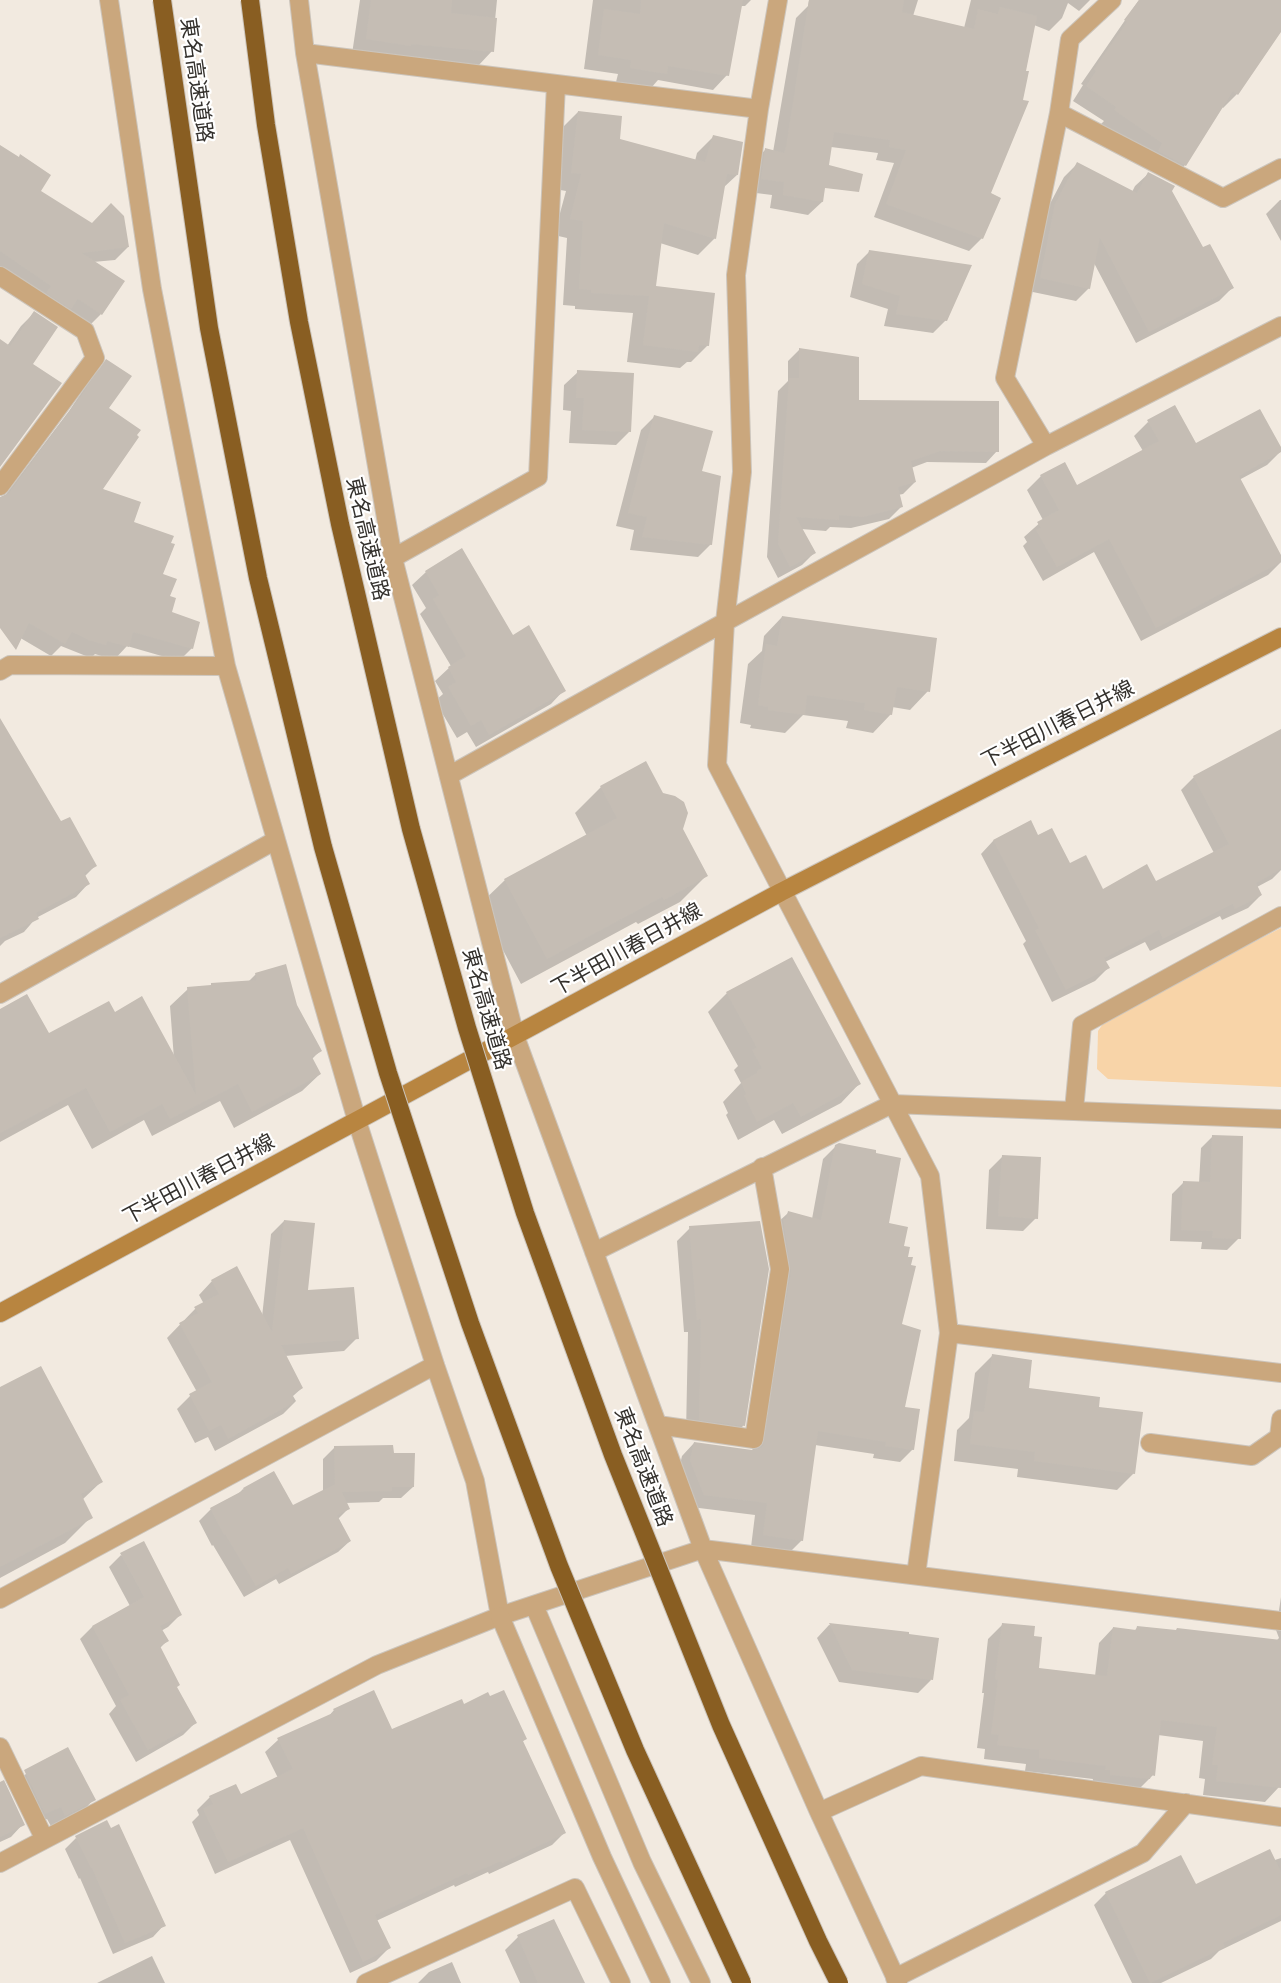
<!DOCTYPE html>
<meta charset="utf-8">
<style>
body{margin:0}
canvas{display:block;background:#f2eae0}
</style>
<canvas width="1281" height="1983"></canvas>
<script>
const context = document.querySelector('canvas').getContext('2d');
context.lineJoin = 'round';
function paint(path, color) { context.fillStyle = color; context.fill(path, 'evenodd'); }
function trace(path, color, width, dash) { context.strokeStyle = color; context.lineWidth = width; context.lineCap = dash ? 'butt' : 'round'; context.setLineDash(dash || []); context.stroke(path); }
function label(font, color, halo, rows, align = 'center') {
  context.font = font + ' Montserrat,"Noto Sans JP",sans-serif'; context.lineWidth = 4.5; context.setLineDash([]); context.textBaseline = 'middle'; context.strokeStyle = halo; context.fillStyle = color; for (const [text, x, y, turn = 0] of rows) {
    context.save(); context.translate(x, y); context.rotate((+turn || 0) * Math.PI / 180); context.textAlign = isNaN(turn) ? turn : align; if (halo) context.strokeText(text, 0, 0); context.fillText(text, 0, 0); context.restore();
  }
}
const green = new Path2D(`
 M 1281,928 L 1281,1087 L 1108,1079 L 1097,1069 L 1098,1031 L 1107,1018 Z`);
const shadow = new Path2D(`
 M 360,0 L 497,0 L 492,51 L 478,66 L 352,54 Z
 M 593,0 L 751,0 L 745,6 L 740,6 L 727,75 L 713,90 L 658,80 L 651,88 L 616,82 L 618,74 L 584,69 Z
 M 809,0 L 918,0 L 913,16 L 964,28 L 971,0 L 1090,0 L 1079,11 L 1068,3 L 1062,18 L 1049,31 L 1034,25 L 989,193 L 982,238 L 969,251 L 874,217 L 894,163 L 876,160 L 878,153 L 831,147 L 822,202 L 808,215 L 770,208 L 772,195 L 748,192 L 752,163 L 765,150 L 773,152 L 796,18 L 808,6 Z
 M 1139,0 L 1281,0 L 1281,27 L 1237,94 L 1223,108 L 1222,107 L 1185,165 L 1171,179 L 1149,157 L 1101,124 L 1104,121 L 1073,101 L 1083,85 L 1081,84 Z
 M 578,112 L 618,140 L 695,161 L 697,153 L 714,136 L 737,175 L 723,188 L 715,238 L 698,255 L 660,243 L 654,288 L 708,345 L 691,362 L 687,362 L 680,368 L 627,362 L 633,313 L 575,309 L 575,306 L 563,305 L 567,238 L 554,235 L 566,191 L 555,189 L 561,129 Z
 M 0,147 L 39,191 L 128,247 L 115,260 L 93,262 L 101,314 L 88,327 L 0,273 Z
 M 1077,164 L 1132,192 L 1135,186 L 1148,174 L 1170,191 L 1203,249 L 1232,288 L 1219,301 L 1136,343 L 1094,263 L 1089,288 L 1076,301 L 1028,291 L 1042,219 L 1064,177 Z
 M 1280,200 L 1281,200 L 1281,241 L 1266,214 Z
 M 869,252 L 946,320 L 933,333 L 884,326 L 888,309 L 850,297 L 857,264 Z
 M 34,313 L 31,365 L 0,465 L 0,341 L 7,346 L 21,326 Z
 M 799,350 L 858,402 L 997,451 L 986,463 L 927,462 L 911,468 L 915,482 L 903,494 L 898,495 L 901,507 L 889,519 L 851,528 L 830,527 L 826,531 L 801,529 L 814,553 L 802,565 L 778,578 L 767,557 L 778,391 L 788,381 L 788,361 Z
 M 107,361 L 107,409 L 101,489 L 132,523 L 162,575 L 170,613 L 192,648 L 179,661 L 127,646 L 114,660 L 95,654 L 91,658 L 61,646 L 51,656 L 0,626 L 0,498 L 3,498 L 69,411 L 94,374 Z
 M 578,372 L 629,432 L 616,445 L 569,443 L 571,411 L 563,410 L 564,385 Z
 M 654,417 L 711,544 L 698,557 L 630,550 L 634,530 L 616,526 L 641,430 Z
 M 1148,422 L 1196,446 L 1281,451 L 1267,465 L 1239,480 L 1281,558 L 1281,562 L 1268,575 L 1141,641 L 1094,552 L 1043,581 L 1023,546 L 1027,542 L 1024,537 L 1043,520 L 1027,490 L 1041,476 L 1077,487 L 1143,451 L 1134,436 Z
 M 426,572 L 512,637 L 564,690 L 551,704 L 476,747 L 467,732 L 457,738 L 435,701 L 443,694 L 435,681 L 451,666 L 420,614 L 426,608 L 412,585 Z
 M 782,617 L 928,691 L 910,710 L 892,707 L 891,714 L 873,733 L 846,728 L 848,721 L 803,715 L 785,733 L 750,728 L 751,725 L 740,723 L 748,664 L 762,651 L 764,636 Z
 M 0,747 L 95,866 L 85,876 L 88,884 L 76,897 L 36,918 L 24,932 L 5,941 L 0,946 Z
 M 1281,747 L 1281,870 L 1272,879 L 1257,887 L 1261,895 L 1248,908 L 1222,920 L 1220,916 L 1150,951 L 1145,942 L 1105,962 L 1108,968 L 1095,981 L 1052,1002 L 1023,944 L 1026,941 L 981,854 L 993,841 L 1030,822 L 1038,837 L 1069,865 L 1102,891 L 1155,883 L 1214,853 L 1181,790 L 1194,777 Z
 M 601,787 L 681,829 L 706,876 L 680,902 L 638,924 L 636,922 L 521,984 L 479,905 L 505,880 L 587,836 L 575,813 Z
 M 256,974 L 295,1006 L 320,1051 L 312,1059 L 320,1074 L 302,1091 L 234,1128 L 220,1101 L 152,1136 L 144,1120 L 92,1149 L 68,1105 L 0,1142 L 0,1012 L 49,1035 L 114,1014 L 174,1059 L 170,1006 L 188,989 L 209,987 L 212,984 L 248,982 Z
 M 727,993 L 859,1084 L 841,1103 L 782,1134 L 774,1120 L 738,1140 L 726,1115 L 728,1113 L 723,1102 L 741,1083 L 734,1070 L 738,1066 L 708,1012 Z
 M 1213,1136 L 1239,1238 L 1227,1250 L 1201,1249 L 1202,1242 L 1170,1241 L 1172,1194 L 1183,1183 L 1199,1183 L 1201,1148 Z
 M 836,1146 L 903,1247 L 900,1325 L 904,1408 L 913,1449 L 900,1462 L 873,1458 L 874,1454 L 815,1445 L 802,1540 L 789,1553 L 751,1547 L 755,1515 L 691,1507 L 678,1473 L 682,1456 L 694,1443 L 752,1452 L 779,1284 L 775,1225 L 788,1213 L 812,1219 L 823,1159 Z
 M 1002,1157 L 1036,1218 L 1023,1231 L 986,1229 L 989,1170 Z
 M 284,1221 L 306,1292 L 357,1338 L 344,1351 L 285,1356 L 302,1388 L 293,1396 L 296,1401 L 283,1414 L 215,1451 L 208,1437 L 195,1443 L 177,1409 L 190,1396 L 197,1392 L 167,1338 L 195,1309 L 204,1304 L 199,1295 L 212,1281 L 262,1317 L 271,1234 Z
 M 690,1228 L 743,1426 L 730,1439 L 686,1433 L 688,1332 L 684,1332 L 677,1241 Z
 M 992,1356 L 1027,1389 L 1098,1408 L 1134,1473 L 1117,1490 L 1017,1477 L 1018,1469 L 954,1461 L 957,1430 L 969,1418 L 975,1373 Z
 M 0,1389 L 101,1482 L 82,1500 L 91,1517 L 65,1543 L 0,1578 Z
 M 335,1447 L 392,1455 L 413,1487 L 401,1498 L 383,1498 L 379,1502 L 345,1503 L 348,1509 L 338,1519 L 350,1541 L 338,1552 L 279,1584 L 276,1579 L 244,1597 L 213,1545 L 212,1546 L 199,1521 L 211,1509 L 237,1495 L 243,1489 L 292,1507 L 323,1491 L 323,1459 Z
 M 121,1555 L 181,1614 L 168,1627 L 161,1631 L 167,1641 L 159,1649 L 176,1687 L 195,1723 L 183,1735 L 136,1762 L 109,1714 L 116,1706 L 80,1639 L 92,1627 L 130,1606 L 109,1567 Z
 M 1281,1597 L 1281,1771 L 1279,1787 L 1265,1802 L 1203,1795 L 1205,1779 L 1199,1778 L 1203,1741 L 1158,1735 L 1153,1775 L 1139,1789 L 1092,1784 L 1093,1779 L 1025,1771 L 1026,1764 L 984,1759 L 985,1749 L 977,1748 L 984,1693 L 982,1693 L 988,1639 L 1002,1625 L 1032,1638 L 1037,1669 L 1095,1676 L 1099,1643 L 1113,1628 L 1134,1631 L 1137,1628 L 1276,1641 L 1279,1638 L 1276,1630 Z
 M 829,1625 L 907,1634 L 931,1680 L 918,1693 L 839,1682 L 817,1638 Z
 M 463,1706 L 525,1739 L 522,1742 L 564,1833 L 552,1845 L 489,1874 L 488,1872 L 455,1887 L 454,1885 L 376,1921 L 389,1948 L 376,1961 L 350,1973 L 290,1840 L 215,1874 L 192,1822 L 199,1815 L 197,1810 L 210,1797 L 240,1796 L 278,1778 L 265,1752 L 278,1740 L 328,1717 L 334,1710 L 392,1731 Z
 M 28,1772 L 94,1799 L 81,1813 L 52,1828 L 47,1819 L 32,1827 L 12,1787 Z
 M 0,1787 L 23,1824 L 11,1837 L 0,1842 Z
 M 76,1838 L 164,1925 L 153,1937 L 113,1954 L 80,1878 L 79,1879 L 65,1849 Z
 M 1281,1858 L 1281,1921 L 1219,1951 L 1211,1959 L 1161,1983 L 1132,1983 L 1094,1905 L 1106,1893 L 1195,1886 Z
 M 554,1921 L 583,1983 L 520,1983 L 505,1950 L 518,1937 Z
 M 152,1956 L 165,1983 L 97,1983 Z
 M 452,1962 L 461,1983 L 418,1983 L 429,1972 Z`);
const building = new Path2D(`
 M 371,0 L 452,0 L 451,13 L 497,18 L 494,52 L 411,44 L 411,46 L 366,39 Z
 M 641,0 L 743,0 L 729,76 L 668,66 L 667,74 L 630,68 L 631,60 L 598,55 L 604,9 L 640,14 Z
 M 809,0 L 904,0 L 902,12 L 974,29 L 978,9 L 998,14 L 1000,7 L 1037,16 L 1026,71 L 1029,71 L 1023,100 L 1029,101 L 991,193 L 1001,198 L 983,239 L 886,204 L 906,150 L 889,147 L 890,140 L 834,132 L 829,165 L 863,174 L 859,192 L 825,188 L 823,202 L 783,195 L 784,182 L 761,179 L 765,148 L 784,153 L 786,147 Z
 M 1139,0 L 1281,0 L 1281,32 L 1238,95 L 1233,91 L 1186,166 L 1158,151 L 1162,143 L 1114,110 L 1116,107 L 1086,86 L 1096,71 L 1094,69 L 1127,22 L 1124,20 Z
 M 578,111 L 622,116 L 620,139 L 705,162 L 713,135 L 743,142 L 738,175 L 727,174 L 716,239 L 664,223 L 656,286 L 715,293 L 709,346 L 699,345 L 698,352 L 643,345 L 649,296 L 591,293 L 591,290 L 579,289 L 583,221 L 570,219 L 581,174 L 571,173 Z
 M 0,145 L 19,157 L 20,154 L 51,175 L 41,191 L 92,223 L 111,203 L 124,216 L 129,247 L 82,253 L 125,281 L 102,315 L 78,299 L 71,309 L 46,293 L 51,286 L 0,251 Z
 M 1077,162 L 1137,193 L 1148,172 L 1175,186 L 1172,191 L 1203,247 L 1210,244 L 1234,288 L 1149,332 L 1100,238 L 1090,289 L 1040,278 L 1055,204 Z
 M 869,250 L 972,265 L 947,321 L 896,314 L 900,296 L 862,284 Z
 M 34,311 L 58,327 L 33,364 L 62,383 L 0,467 L 0,339 L 10,346 Z
 M 799,348 L 859,357 L 859,400 L 999,401 L 999,452 L 940,451 L 911,461 L 916,482 L 898,487 L 903,507 L 863,517 L 839,515 L 839,520 L 796,517 L 816,553 L 790,567 L 778,544 L 789,378 L 799,378 Z
 M 106,359 L 132,376 L 109,408 L 141,430 L 137,435 L 139,437 L 103,489 L 141,502 L 134,522 L 174,536 L 171,543 L 175,544 L 163,574 L 177,579 L 170,596 L 176,598 L 172,612 L 200,622 L 193,649 L 133,632 L 129,647 L 107,641 L 106,645 L 88,640 L 72,632 L 65,644 L 29,623 L 16,650 L 0,628 L 0,497 L 9,493 L 81,396 Z
 M 577,370 L 634,373 L 631,432 L 582,430 L 584,398 L 576,398 Z
 M 1175,405 L 1196,443 L 1260,409 L 1281,447 L 1281,452 L 1239,476 L 1281,555 L 1281,562 L 1156,628 L 1109,539 L 1057,567 L 1036,530 L 1041,528 L 1037,522 L 1059,510 L 1040,475 L 1065,462 L 1077,485 L 1159,441 L 1147,420 Z
 M 654,415 L 713,431 L 702,471 L 721,476 L 712,545 L 642,537 L 647,517 L 628,513 Z
 M 462,548 L 513,635 L 529,625 L 566,691 L 489,735 L 481,720 L 471,726 L 448,687 L 456,682 L 448,667 L 466,656 L 433,599 L 439,595 L 425,571 Z
 M 782,616 L 937,638 L 930,692 L 897,687 L 892,715 L 864,710 L 865,703 L 807,695 L 805,715 L 768,710 L 768,707 L 758,705 L 766,644 L 777,646 Z
 M 0,718 L 61,821 L 70,817 L 97,866 L 84,873 L 90,884 L 36,913 L 39,919 L 0,938 Z
 M 1281,729 L 1281,869 L 1256,883 L 1262,895 L 1235,909 L 1233,904 L 1163,939 L 1159,930 L 1104,958 L 1110,968 L 1066,990 L 1035,930 L 1039,928 L 993,840 L 1031,820 L 1038,835 L 1052,828 L 1070,863 L 1086,855 L 1103,889 L 1147,864 L 1156,881 L 1229,844 L 1193,776 Z
 M 646,761 L 663,793 L 675,796 L 684,802 L 688,813 L 683,829 L 708,876 L 664,900 L 662,897 L 547,959 L 504,879 L 617,818 L 600,786 Z
 M 792,957 L 861,1084 L 801,1117 L 793,1103 L 757,1122 L 744,1095 L 746,1094 L 741,1082 L 757,1073 L 757,1071 L 762,1068 L 752,1050 L 757,1048 L 726,992 Z
 M 286,964 L 297,1005 L 322,1051 L 312,1057 L 321,1074 L 252,1112 L 238,1084 L 170,1119 L 162,1104 L 110,1132 L 86,1088 L 0,1133 L 0,1009 L 27,994 L 49,1033 L 109,1001 L 115,1012 L 142,996 L 196,1095 L 187,987 L 211,985 L 211,983 L 257,980 L 255,973 Z
 M 1212,1135 L 1243,1136 L 1241,1239 L 1212,1238 L 1213,1231 L 1181,1230 L 1183,1181 L 1210,1182 Z
 M 839,1143 L 876,1150 L 876,1153 L 901,1158 L 889,1223 L 908,1227 L 904,1246 L 910,1247 L 908,1257 L 913,1257 L 911,1265 L 916,1266 L 902,1324 L 921,1330 L 905,1407 L 920,1409 L 914,1450 L 885,1446 L 886,1442 L 818,1431 L 803,1541 L 763,1535 L 767,1503 L 704,1495 L 690,1460 L 694,1442 L 752,1450 L 759,1449 L 763,1446 L 791,1271 L 783,1219 L 786,1219 L 788,1211 L 821,1220 L 835,1145 Z
 M 1002,1155 L 1041,1157 L 1038,1219 L 998,1216 Z
 M 284,1220 L 315,1223 L 308,1290 L 354,1287 L 359,1339 L 281,1345 L 303,1388 L 293,1394 L 293,1403 L 228,1439 L 221,1425 L 209,1431 L 189,1394 L 212,1382 L 179,1323 L 198,1313 L 194,1307 L 219,1294 L 211,1280 L 237,1266 L 272,1332 Z
 M 760,1221 L 769,1269 L 745,1426 L 699,1420 L 701,1319 L 697,1320 L 689,1226 Z
 M 992,1354 L 1032,1360 L 1029,1388 L 1100,1397 L 1099,1407 L 1143,1412 L 1135,1474 L 1034,1461 L 1035,1452 L 970,1444 L 974,1411 L 984,1412 Z
 M 41,1366 L 103,1482 L 81,1494 L 93,1518 L 0,1567 L 0,1387 Z
 M 393,1445 L 394,1453 L 415,1453 L 414,1487 L 392,1487 L 392,1491 L 342,1492 L 350,1509 L 337,1515 L 351,1541 L 291,1574 L 288,1568 L 256,1586 L 225,1534 L 224,1535 L 210,1508 L 244,1490 L 243,1488 L 274,1471 L 293,1505 L 335,1484 L 334,1446 Z
 M 144,1541 L 182,1615 L 160,1626 L 169,1641 L 160,1646 L 180,1685 L 177,1687 L 197,1723 L 148,1750 L 120,1700 L 129,1695 L 92,1626 L 144,1597 L 120,1553 Z
 M 829,1623 L 909,1632 L 909,1634 L 939,1638 L 933,1680 L 852,1670 Z
 M 1002,1623 L 1035,1626 L 1034,1636 L 1042,1637 L 1039,1668 L 1107,1676 L 1113,1627 L 1136,1630 L 1137,1626 L 1176,1630 L 1177,1628 L 1281,1640 L 1281,1788 L 1216,1781 L 1218,1765 L 1212,1765 L 1217,1727 L 1161,1720 L 1155,1776 L 1151,1775 L 1150,1779 L 1110,1775 L 1110,1770 L 1105,1770 L 1106,1766 L 1039,1758 L 1039,1750 L 997,1745 L 999,1735 L 991,1734 L 998,1680 L 995,1679 Z
 M 374,1690 L 392,1729 L 462,1699 L 464,1704 L 488,1692 L 490,1696 L 504,1690 L 527,1739 L 523,1741 L 566,1833 L 502,1863 L 501,1861 L 468,1875 L 467,1873 L 375,1915 L 391,1948 L 363,1962 L 303,1828 L 228,1862 L 203,1809 L 213,1804 L 209,1796 L 236,1784 L 241,1794 L 293,1769 L 277,1738 L 335,1712 L 333,1709 Z
 M 68,1747 L 96,1800 L 65,1816 L 61,1807 L 45,1814 L 24,1770 Z
 M 4,1780 L 25,1825 L 0,1837 L 0,1782 Z
 M 107,1820 L 111,1828 L 119,1824 L 166,1926 L 125,1943 L 92,1868 L 91,1868 L 75,1836 Z
 M 1270,1849 L 1281,1872 L 1281,1915 L 1223,1943 L 1225,1947 L 1150,1983 L 1105,1892 L 1181,1855 L 1196,1884 Z
 M 554,1919 L 585,1983 L 538,1983 L 517,1935 Z`);
const service = new Path2D(`
 M 1150,1443 L 1252,1456 L 1279,1437 L 1281,1419`);
const minor = new Path2D(`
 M 109,0 L 152,289 L 226,666 L 357,1121 L 435,1365 L 475,1481 L 500,1616
 M 299,0 L 305,53 L 393,558 L 515,1036 L 703,1549 L 819,1812 L 898,1983
 M 778,0 L 759,109 L 736,275 L 742,472 L 725,622 L 717,765 L 930,1176 L 949,1333 L 916,1575
 M 305,53 L 759,109
 M 1059,113 L 1223,198 L 1281,168
 M 0,276 L 85,331 L 95,358 L 0,486
 M 1046,446 L 1005,378 L 1059,113 L 1070,39 L 1112,0
 M 393,558 L 538,477 L 556,84
 M 0,671 L 10,665 L 226,666
 M 450,775 L 725,622 L 1046,446 L 1281,326
 M 0,994 L 276,840
 M 1074,1110 L 1082,1025 L 1281,916
 M 594,1252 L 892,1104 L 1281,1119
 M 949,1333 L 1281,1373
 M 658,1425 L 754,1439 L 780,1269 L 762,1167
 M 0,1599 L 435,1365
 M 534,1605 L 642,1862 L 701,1983
 M 0,1747 L 44,1838
 M 819,1812 L 921,1766 L 1281,1817
 M 0,1863 L 377,1665 L 500,1616 L 703,1549 L 1281,1621
 M 895,1978 L 1143,1853 L 1186,1803
 M 366,1983 L 575,1888 L 621,1983`);
const tertiary = new Path2D(`
 M 500,1616 L 602,1857 L 661,1983`);
const secondary = new Path2D(`
 M 0,1313 L 781,892 L 1281,637`);
const motorwayBridge = new Path2D(`
 M 162,0 L 209,328 L 258,578 L 323,847 L 388,1073 L 470,1323 L 559,1566 L 635,1750 L 742,1983
 M 250,0 L 266,125 L 299,322 L 340,524 L 411,829 L 467,1028 L 525,1213 L 613,1455 L 721,1725 L 818,1941 L 839,1983`);
const streetNames = [
 ["東名高速道路",196,80,82],
 ["東名高速道路",367,539,77],
 ["下半田川春日井線",1058,725,-27],
 ["下半田川春日井線",627,950,-29],
 ["東名高速道路",486,1009,74],
 ["下半田川春日井線",199,1180,-28],
 ["東名高速道路",643,1467,69]
];
paint(green, '#f8d4a8');
paint(shadow, '#0003');
paint(building, '#c5bdb4');
trace(service, '#ccc5bc', 20);
trace(minor, '#ccc5bc', 20);
trace(tertiary, '#ccc5bc', 20);
trace(secondary, '#ccc5bc', 20);
trace(service, '#caa77d', 18);
trace(minor, '#caa77d', 18);
trace(tertiary, '#caa77d', 18);
trace(secondary, '#b88540', 18);
trace(motorwayBridge, '#ccc5bc', 20, []);
trace(motorwayBridge, '#895e22', 18);
label('21px', '#34312d', '#fff', streetNames);
</script>
